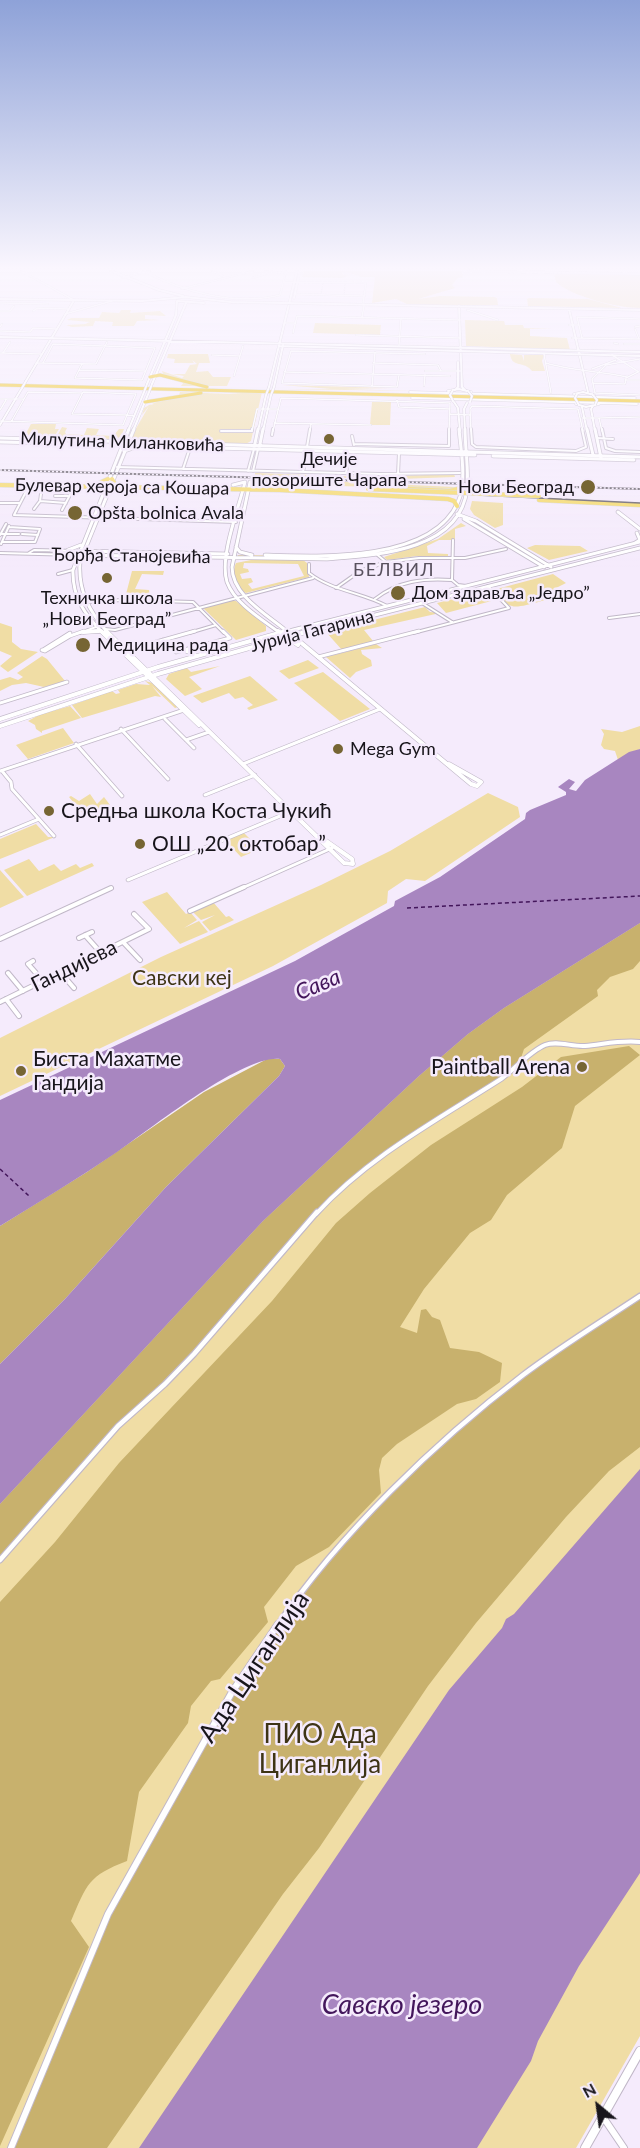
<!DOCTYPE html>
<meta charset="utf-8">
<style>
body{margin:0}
#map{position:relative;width:640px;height:2148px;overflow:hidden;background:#f5ebfc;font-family:Lato,sans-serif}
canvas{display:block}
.north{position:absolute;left:568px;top:2076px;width:60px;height:60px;-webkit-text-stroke:4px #f5ebfc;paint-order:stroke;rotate:331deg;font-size:16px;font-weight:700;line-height:24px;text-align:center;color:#18151b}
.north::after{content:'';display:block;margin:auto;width:21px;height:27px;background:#18151b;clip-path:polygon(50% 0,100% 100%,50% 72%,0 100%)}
</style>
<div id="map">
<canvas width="640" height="2148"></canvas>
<div class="north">N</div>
</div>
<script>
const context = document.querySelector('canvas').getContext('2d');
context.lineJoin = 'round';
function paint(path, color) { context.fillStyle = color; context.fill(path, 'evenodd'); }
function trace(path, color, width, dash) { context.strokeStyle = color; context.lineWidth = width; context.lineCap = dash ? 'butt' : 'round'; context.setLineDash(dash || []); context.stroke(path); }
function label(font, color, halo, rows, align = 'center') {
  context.font = font + ' Lato,sans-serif'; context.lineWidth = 5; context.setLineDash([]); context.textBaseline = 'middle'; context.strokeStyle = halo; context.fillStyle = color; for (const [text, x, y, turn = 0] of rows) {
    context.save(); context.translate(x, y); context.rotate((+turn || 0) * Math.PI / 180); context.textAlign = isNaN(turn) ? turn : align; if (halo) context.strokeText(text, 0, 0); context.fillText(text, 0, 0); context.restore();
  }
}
const green = new Path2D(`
 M 304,271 L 462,271 L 463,277 L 458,278 L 452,285 L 455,288 L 418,299 L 440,296 L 494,297 L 497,298 L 498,305 L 409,305 L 396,299 L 372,303 L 375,277 L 362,277 L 343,271 L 342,274 L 348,276 L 341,278 L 302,277 Z
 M 554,273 L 640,274 L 640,308 C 618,308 573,297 556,282 Z
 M 529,298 L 588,299 L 622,308 L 528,306 L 527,299 Z
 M 121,310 L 131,310 L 130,313 L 160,311 L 166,316 L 145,315 L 145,319 L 160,320 L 137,321 L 134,326 L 112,326 L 113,322 L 95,321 L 93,326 L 72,327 L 66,325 L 85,324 L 90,322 L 67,320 L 71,318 L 99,318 L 102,312 L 119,313 Z
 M 465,320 L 504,321 L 505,325 L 523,325 L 524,328 L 552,329 L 530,329 L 530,336 L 567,338 L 570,350 L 466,346 Z
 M 315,323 L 381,325 L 380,335 L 313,333 Z
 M 168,354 L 208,354 L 210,363 L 199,363 L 196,372 L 208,371 L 213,377 L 231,377 L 227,386 L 181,386 L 184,382 L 163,374 L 162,371 L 182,378 L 184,376 L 172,374 L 185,374 L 190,365 L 197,364 L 192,360 L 194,363 L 174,363 L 175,359 L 167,358 Z
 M 510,354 L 522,355 L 524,361 L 524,355 L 544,355 L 542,361 L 545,371 L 532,371 C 524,360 512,369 510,354 Z
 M 282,385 L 392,388 L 345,389 L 416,391 L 280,389 L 331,389 Z
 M 174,390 L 262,392 L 251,441 L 244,445 L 133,440 L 131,437 L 149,406 L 142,415 L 144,408 L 151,404 L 150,405 L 154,404 L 152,403 L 186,396 L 178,397 L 180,392 L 229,394 L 242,393 Z
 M 372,402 L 391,402 L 390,425 L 370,425 Z
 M 31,424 L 56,424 L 55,429 L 59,429 L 54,437 L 24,437 Z
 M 62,427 L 67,428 L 65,432 L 66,434 L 84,435 L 87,428 L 99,429 L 96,435 L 113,436 L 119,429 L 124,429 L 121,437 L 114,439 L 56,438 Z
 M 255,473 L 368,477 L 454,474 L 455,477 L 399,479 L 255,476 Z
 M 258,478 L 455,487 L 456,489 L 261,484 L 257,482 Z
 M 472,501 L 503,503 L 503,525 L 495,528 L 474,515 L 470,509 Z
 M 461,523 L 466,526 L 455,529 L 455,540 L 439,540 L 427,546 L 428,553 L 448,554 L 448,556 L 417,556 L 387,560 L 384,557 L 438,539 Z
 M 535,545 L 580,546 L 588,551 L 549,560 L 527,548 Z
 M 373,551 L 378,555 L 338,560 L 303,560 L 307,563 L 309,577 L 246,593 C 236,589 231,573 236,563 L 256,559 L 237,558 L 238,555 L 330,556 ZM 244,563 L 298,564 L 304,576 L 252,589 L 248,584 L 253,582 L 251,578 L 242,579 L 240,574 L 249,572 L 248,569 L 243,568 Z
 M 132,571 L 164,571 L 163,575 L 142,574 L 135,589 L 149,590 L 150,599 L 125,598 Z
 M 553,574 L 566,583 L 556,588 L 561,595 C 550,598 521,609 512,606 C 505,605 498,595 493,590 Z
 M 490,590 L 499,599 L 446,613 L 437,603 Z
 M 228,601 L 236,601 L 266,626 L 266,631 L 236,640 L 203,608 Z
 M 425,607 L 430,612 L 440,613 L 364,630 L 373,641 L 342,650 L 326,632 Z
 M 0,623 L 12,627 L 12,642 L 21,649 L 38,652 L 8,672 L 0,666 L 12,656 L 0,651 Z
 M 376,644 L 382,648 L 361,650 L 362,654 L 371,660 L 372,666 L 356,672 L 350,678 L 326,657 Z
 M 42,656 L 47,659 L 65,681 L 44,687 L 26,683 L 12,685 L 0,691 L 0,680 L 10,677 L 18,680 L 23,677 L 17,673 Z
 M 308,660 L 319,668 L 289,679 L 279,671 Z
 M 220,666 L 189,677 L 202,689 L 185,696 L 166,679 L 169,674 L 187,668 L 191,672 Z
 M 323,672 L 370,709 L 340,721 L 294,683 Z
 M 250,676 L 278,700 L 249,710 L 247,708 L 253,705 L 243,697 L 235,699 L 229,693 L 202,703 L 193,696 Z
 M 145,681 L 153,683 L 178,707 L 175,708 L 152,686 L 161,697 L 155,696 L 82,718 L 72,705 L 112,691 L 116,694 L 120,693 L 118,690 L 136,684 L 150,685 Z
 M 70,706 L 81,718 L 42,731 L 42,733 L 36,729 L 35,725 L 28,721 L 39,715 L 27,719 L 28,718 Z
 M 640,726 L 640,749 L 618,760 L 615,751 L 604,749 L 601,745 L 604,734 L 601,729 L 622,732 Z
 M 63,728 L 74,743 L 28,759 L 16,745 Z
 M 488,793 L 518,807 L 520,817 L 425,881 L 406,879 L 388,891 L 387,903 L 273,966 L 0,1096 L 0,1038 L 161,957 L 321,885 L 390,851 Z
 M 90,794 L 97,804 L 104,797 L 110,805 L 83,814 L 69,797 L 71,796 L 79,801 Z
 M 36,824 L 48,837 L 55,837 L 0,859 L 0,839 Z
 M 244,833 L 260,849 L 241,857 L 225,840 Z
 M 29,859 L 39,871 L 54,864 L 61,871 L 76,864 L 80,868 L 92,863 L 94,866 L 27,896 L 4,870 Z
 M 0,870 L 24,897 L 0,908 Z
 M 640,881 L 640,2036 L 576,2148 L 0,2148 L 0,1464 L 384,1073 Z
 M 167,892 L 186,914 L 190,912 L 197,920 L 184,928 L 199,921 L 208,932 L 180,944 L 142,902 Z
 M 213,902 L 226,917 L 229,916 L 234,920 L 210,931 L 202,922 L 215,915 L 201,920 L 192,911 Z`);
const forest = new Path2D(`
 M 640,923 L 640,961 L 633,969 L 610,977 L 597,990 L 598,996 L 524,1049 L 519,1064 L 503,1077 L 392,1148 L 318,1211 L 194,1354 L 118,1426 L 0,1560 L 0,1504 L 263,1221 L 419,1076 L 468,1034 L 504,1008 Z
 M 629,1046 L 640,1055 L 575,1106 L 562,1148 L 507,1195 L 491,1220 L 470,1233 L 424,1289 L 400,1327 L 417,1333 L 421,1310 L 426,1309 L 432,1317 L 440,1320 L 450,1348 L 479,1352 L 502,1363 L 500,1382 L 476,1399 L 457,1404 L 397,1444 L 382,1458 L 379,1470 L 381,1493 L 329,1547 L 296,1566 L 264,1607 L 268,1622 L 220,1679 L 211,1681 L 191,1706 L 188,1723 L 139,1792 L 127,1861 C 88,1876 87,1884 71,1921 L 89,1947 L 0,2146 L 0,1602 L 55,1542 L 119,1463 L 272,1301 L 336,1223 L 370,1193 L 431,1145 L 522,1087 L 561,1057 Z
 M 267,1059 L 280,1059 L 285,1066 L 279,1076 L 166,1187 L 65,1299 L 0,1364 L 0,1226 L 87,1172 L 204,1092 Z
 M 640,1296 L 640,1447 L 609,1471 L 566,1517 L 476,1623 L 428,1686 L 319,1848 L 283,1894 L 107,2148 L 11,2148 L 108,1914 L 232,1692 L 283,1616 L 342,1544 L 411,1470 L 523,1375 Z`);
const water = new Path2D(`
 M 640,749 L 640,923 L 504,1008 L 468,1034 L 419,1076 L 263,1221 L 0,1504 L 0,1364 L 65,1299 L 166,1187 L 279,1076 L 285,1066 L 280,1059 C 242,1055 151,1129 117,1152 C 79,1178 39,1202 0,1226 L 0,1100 L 295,961 L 394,906 L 395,901 L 440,877 L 525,819 L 526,813 L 530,810 L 566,795 L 566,792 L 558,787 L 569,779 L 575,782 L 569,789 L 576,791 L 585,780 L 629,752 Z
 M 640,1469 L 640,1873 L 579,1966 L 538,2041 L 531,2061 L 477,2148 L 139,2148 L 449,1690 L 502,1628 L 506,1619 L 514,1614 Z`);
const ferry = new Path2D(`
 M 407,908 L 640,896
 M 0,1169 L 29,1196`);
const streetTunnel = new Path2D(`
 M 321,295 L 323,282
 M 344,296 L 345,283`);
const streetFar5 = new Path2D(`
 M 21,271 L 72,299
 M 143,271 C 184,292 234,306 280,295 L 286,271
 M 212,271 L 225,277
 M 265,271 L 285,273
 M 122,278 L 150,271
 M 252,278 L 269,273
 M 283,282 L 366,283 L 363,303
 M 181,289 L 253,271
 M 295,294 L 365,296
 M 0,303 L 48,304
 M 467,310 L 498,320
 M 0,311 L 10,311 L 14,306
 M 33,311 L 38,308 L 68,309
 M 65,314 L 112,301
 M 362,317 L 364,306
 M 284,323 L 296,323
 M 569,325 L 579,325
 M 0,327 L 2,324
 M 635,327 L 640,326
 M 635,329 L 639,339
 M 0,331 L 30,332 L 33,328 L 56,329
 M 293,333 L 297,316 L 460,320
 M 356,335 L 460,338
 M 572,338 L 640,339
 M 582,338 L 577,317 L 640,319
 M 614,343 L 618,344
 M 624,344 L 640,344
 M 399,345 L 401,318
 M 0,353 L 41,354
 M 3,353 L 10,342
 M 544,354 L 551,393
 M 212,355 L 240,356
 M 612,355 L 639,372
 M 640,359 L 606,365 L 592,379 L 595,393 L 640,395
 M 36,363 L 96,364 L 107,342
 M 43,363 L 53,344 L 155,348 L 142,380 L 75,378 L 82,364
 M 373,363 L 438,365 L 441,371
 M 546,363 C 572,371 600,371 627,377
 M 592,369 L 616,360
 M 79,370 L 146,371
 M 425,371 L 460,371
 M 284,372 L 450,376
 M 399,375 L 397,387 L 282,383 L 291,351 L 425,354
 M 234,376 L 243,346
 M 625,380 L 640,380
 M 593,383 L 625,384
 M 625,384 L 626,378 L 638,372
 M 424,386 L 425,375
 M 372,387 L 375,352
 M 83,392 L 136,394 L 127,415 L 72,414 Z
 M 0,399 L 23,399
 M 397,400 L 399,407 L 450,409
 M 257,409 L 277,409
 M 0,410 L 6,400
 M 450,414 L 470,415
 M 127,415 L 134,416
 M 582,418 L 599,418
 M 0,421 L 123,425 L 127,415
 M 11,422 L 28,392 L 82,393
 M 274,423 L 371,425
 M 252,431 L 257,409
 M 273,431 L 281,398 L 450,403 L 449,431
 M 310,431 L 311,424
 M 471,431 L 470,409 L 472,406 L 578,409 L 583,431
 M 602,431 L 599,418 L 640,417`);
const streetFar4 = new Path2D(`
 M 471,429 L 472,444 L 476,447 L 576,451 L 586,447 L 582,429
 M 602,429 L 606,448 L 615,451 L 640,452
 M 221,431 L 252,431 L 252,429
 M 272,435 L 273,429
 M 352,436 L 354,445
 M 597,438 L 613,439
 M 354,444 L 449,446 L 449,429
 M 307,447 L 310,429
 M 117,467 L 380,474 L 460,473
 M 183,469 L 190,448
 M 248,471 L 254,449
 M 253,471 L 258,449
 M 303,472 L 307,451
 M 346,473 L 347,467
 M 398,474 L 399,453
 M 29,486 L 14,515 L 236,522
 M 55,496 L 68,496
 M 40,501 L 66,503
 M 0,503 L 20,503
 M 34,509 L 40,501 L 41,494
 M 62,510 L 71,493
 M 0,534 L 19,534
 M 22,534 L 38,535
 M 0,535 L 6,524
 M 2,542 L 35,542 L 40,529 L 9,527
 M 1,544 L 9,526
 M 374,552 L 386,562
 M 0,553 L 77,555
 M 29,553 L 34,550 L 79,551
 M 309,564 L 309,573 C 332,591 361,592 387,606
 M 58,574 L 73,570
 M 452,580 L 453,540
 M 336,588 L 360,571 L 386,562 L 419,558 L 465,558 L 506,549
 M 375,599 C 398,581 423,578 452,580 L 458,585 L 466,586
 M 85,602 L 123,600 L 193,602 L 224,633
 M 422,603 L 452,622
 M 609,618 L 640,614
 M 105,629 L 115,630 L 313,578
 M 80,633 L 101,625
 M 189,633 L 216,625
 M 413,633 L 509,608 L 488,586`);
const streetFar3 = new Path2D(`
 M 223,631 L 230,638
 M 163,640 L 176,652 L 230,638
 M 122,645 L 135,648 L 195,631
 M 42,650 L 45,651 L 70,636 L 84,631
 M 43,650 L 70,633
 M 318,657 L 419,631
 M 0,703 L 67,682
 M 165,719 L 194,748
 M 121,729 L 168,779
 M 186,740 L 209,732
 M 76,744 L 122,796
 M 243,764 L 380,709
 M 0,771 L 184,710
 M 2,771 L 11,782 L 12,789 L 54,836
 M 205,795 L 255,775
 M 0,835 L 39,819
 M 128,880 L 292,811
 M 240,889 L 332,848`);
const streetFar2 = new Path2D(`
 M 190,911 L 244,887
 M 85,935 L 101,953
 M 79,938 L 92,932
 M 0,939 L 111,888
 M 123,942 L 140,960
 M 33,961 L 28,964 L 43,981
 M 8,973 L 23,991
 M 61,973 L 74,988
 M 6,999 L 19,1016
 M 0,1002 L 149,929 L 134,914
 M 316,1214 C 368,1157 437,1120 501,1079 C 515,1069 529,1052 545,1045 C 557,1040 572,1047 585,1046 C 605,1044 621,1040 640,1042`);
const streetFar1 = new Path2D(`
 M 0,1560 L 118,1426 L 165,1384 L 194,1354 L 317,1212
 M 277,1626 C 339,1535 435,1442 523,1375 C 560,1347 601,1322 640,1296`);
const street = new Path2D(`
 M 603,2117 L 624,2148
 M 11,2148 L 108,1914 L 232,1692 L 278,1624`);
const secondaryFar3 = new Path2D(`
 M 111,271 L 159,290 L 183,296
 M 469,271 L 640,274
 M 294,298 L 299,275
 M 0,299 L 142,301 L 186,297 L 231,302 L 640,310
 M 177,301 L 204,303
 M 459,306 L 462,387 L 465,390
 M 569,309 L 588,392
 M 0,337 L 640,352
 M 279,346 L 640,356
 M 26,381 L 73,302
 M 147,384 L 176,315 L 177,301
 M 152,384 L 186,303
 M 269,387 L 297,271
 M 274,387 L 283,345
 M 455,390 L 458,387 L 458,362
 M 448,391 L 459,389 L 471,392
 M 410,392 L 635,398
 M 574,394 L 583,392 L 594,395
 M 412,398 L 637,404
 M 454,402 L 458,408 L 460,431
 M 576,404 L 586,407 L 599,404
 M 593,406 L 591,409 L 595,431
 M 582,407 L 587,431
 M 0,425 L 22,388
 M 128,431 L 144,392
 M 133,431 L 149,392
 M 258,431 L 266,395
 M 263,431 L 271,395
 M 465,431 L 464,409 L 467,403`);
const secondaryFar2 = new Path2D(`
 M 587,429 L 594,459
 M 595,429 L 601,458
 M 0,438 L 640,457
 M 0,442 L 40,443
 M 215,448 L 475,455
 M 254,448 L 258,429
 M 259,449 L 263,429
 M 124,451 L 139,446
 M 493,456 L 634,460
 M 250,482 L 232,567 C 232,596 268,615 289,633
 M 253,482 L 262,485
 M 233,485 L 245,482 C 239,508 219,557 227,582 C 235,604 263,620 280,633
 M 618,512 L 640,529
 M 457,514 L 476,521 L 551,567
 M 464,519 L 544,567
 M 635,543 L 640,540 L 637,533
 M 236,547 L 240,552 L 252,555
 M 68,550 L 81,545
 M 79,551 L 228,554
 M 65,555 L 75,562
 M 77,555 L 327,559 C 375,555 460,552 467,489 C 469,470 465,448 465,429
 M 265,555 C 320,557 432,562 458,502 C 467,482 461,451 459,429
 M 83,632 L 100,631
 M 103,633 C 85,615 72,597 73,570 L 129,429
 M 108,633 C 89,611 78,591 80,562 L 134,429
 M 281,633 L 640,542
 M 304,633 L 640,548`);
const secondaryFar1 = new Path2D(`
 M 101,631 L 199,725
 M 106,631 L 344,863 L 353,864 L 352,859 L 319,836
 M 278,631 L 298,645
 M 287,631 L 471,784 L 477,786 L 481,782
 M 83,632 L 99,631
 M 184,650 L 194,654
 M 0,719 L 158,667 L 286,631
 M 0,726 L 158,674 L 309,631
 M 449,764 L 481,782`);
const secondary = new Path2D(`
 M 585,2148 L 640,2051`);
const primary = new Path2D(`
 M 112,479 L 115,484 L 122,486
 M 0,485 L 280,490 L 448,499 L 454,501 L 457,506
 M 95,485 L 108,479
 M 390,488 L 450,491 L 461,488
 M 539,500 L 640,505`);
const highway = new Path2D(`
 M 150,377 L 160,375 L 207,387
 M 0,385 L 640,401
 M 145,402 L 201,393`);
const tram = new Path2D(`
 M 477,495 L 640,503`);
const rail = new Path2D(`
 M 0,470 L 640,489`);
const secondaryBridge = new Path2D(`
 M 22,388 L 26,381
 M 453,390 L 450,395 L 453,401
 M 468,391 L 472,396 L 470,402
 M 144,392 L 147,384
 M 149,392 L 152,384
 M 577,394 L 575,398 L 579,405
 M 592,394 L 597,400 L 595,405
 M 266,395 L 269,387
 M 271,395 L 274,387`);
const primaryBridge = new Path2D(`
 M 368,489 L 539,496`);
const markers = [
 [329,439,6,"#766533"],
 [588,487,8,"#766533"],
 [75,513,8,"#766533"],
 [107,578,6,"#766533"],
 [398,593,8,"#766533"],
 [83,645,8,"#766533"],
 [338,749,6,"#766533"],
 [49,811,6,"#766533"],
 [140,844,6,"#766533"],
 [582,1067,6,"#766533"],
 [21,1071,6,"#766533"]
];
const farStreetnames = [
 ["Милутина Миланковића",122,442,2],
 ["Булевар хероја са Кошара",122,487,1],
 ["Ђорђа Станојевића",131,556,1],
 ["Јурија Гагарина",312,631,-14]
];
const farPoinames = [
 ["Дечије",329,459,"center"],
 ["позориште Чарапа",329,480,"center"],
 ["Нови Београд",574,487,"right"],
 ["Opšta bolnica Avala",88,513],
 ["Дом здравља „Једро”",412,593],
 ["Техничка школа",107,598,"center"],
 ["„Нови Београд”",107,619,"center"],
 ["Медицина рада",97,645],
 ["Mega Gym",350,749]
];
const farNeighbourhoodnames = [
 ["БЕЛВИЛ",394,570]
];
const poiNames = [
 ["Средња школа Коста Чукић",61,811],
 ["ОШ „20. октобар”",152,844],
 ["Биста Махатме",33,1059],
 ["Гандија",33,1083],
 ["Paintball Arena",570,1067,"right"]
];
const streetNames = [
 ["Гандијева",74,966,-26]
];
const parkNames = [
 ["Савски кеј",182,978]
];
const waterNames = [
 ["Сава",318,985,-23]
];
const nearStreetnames = [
 ["Ада Циганлија",254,1667,-56]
];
const nearParknames = [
 ["ПИО Ада",320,1735],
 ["Циганлија",320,1765]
];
const nearWaternames = [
 ["Савско језеро",402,2005]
];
paint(green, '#f0dda5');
paint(forest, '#c8b16d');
paint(water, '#a886c0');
trace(ferry, '#43165b', 1.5, [4, 3]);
trace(streetTunnel, '#d4cbda', 1.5, [1.5, 1]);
trace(streetFar5, '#c1b8c8', 2);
trace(streetFar4, '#c1b8c8', 4);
trace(streetFar3, '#c1b8c8', 4.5);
trace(streetFar2, '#c1b8c8', 6);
trace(streetFar1, '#c1b8c8', 7);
trace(street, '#c1b8c8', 8);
trace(secondaryFar3, '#c1b8c8', 3);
trace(secondaryFar2, '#c1b8c8', 4.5);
trace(secondaryFar1, '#c1b8c8', 5);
trace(secondary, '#c1b8c8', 10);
trace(primary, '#d5d5d6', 5);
trace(highway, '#d5d5d6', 4);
trace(streetFar5, '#fff', 1.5);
trace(streetFar4, '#fff', 2);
trace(streetFar3, '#fff', 3);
trace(streetFar2, '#fff', 4);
trace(streetFar1, '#fff', 4.5);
trace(street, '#fff', 6);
trace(secondaryFar3, '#fff', 2);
trace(secondaryFar2, '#fff', 3);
trace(secondaryFar1, '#fff', 4);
trace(secondary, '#fff', 8);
trace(primary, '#f5d966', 4);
trace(highway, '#eebf00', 3);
trace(tram, '#625c66', 1.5);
trace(rail, '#625c66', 2);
trace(rail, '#f5ebfc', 1.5, [2]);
trace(secondaryBridge, '#c1b8c8', 3, []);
trace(primaryBridge, '#d5d5d6', 5, []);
trace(secondaryBridge, '#fff', 2);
trace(primaryBridge, '#f5d966', 4);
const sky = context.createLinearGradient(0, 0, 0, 571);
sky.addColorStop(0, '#8ea2d8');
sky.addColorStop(0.47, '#faf6fe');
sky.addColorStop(1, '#faf6fe00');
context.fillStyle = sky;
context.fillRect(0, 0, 640, 571);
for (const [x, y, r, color] of markers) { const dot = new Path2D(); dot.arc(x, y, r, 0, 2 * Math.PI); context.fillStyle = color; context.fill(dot); trace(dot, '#f5ebfc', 2); }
label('18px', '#18151b', '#f5ebfc', farStreetnames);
label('18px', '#18151b', '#f5ebfc', farPoinames, 'left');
context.letterSpacing = '1.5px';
label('18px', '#58505d', '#f5ebfc', farNeighbourhoodnames);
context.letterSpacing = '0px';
label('21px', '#18151b', '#f5ebfc', poiNames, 'left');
label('21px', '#18151b', '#f5ebfc', streetNames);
label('21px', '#3e3415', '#f5ebfc', parkNames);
label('italic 22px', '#43165b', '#f5ebfc', waterNames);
label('26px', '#18151b', '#f5ebfc', nearStreetnames);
label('26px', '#3e3415', '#f5ebfc', nearParknames);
label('italic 27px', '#43165b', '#f5ebfc', nearWaternames);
</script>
